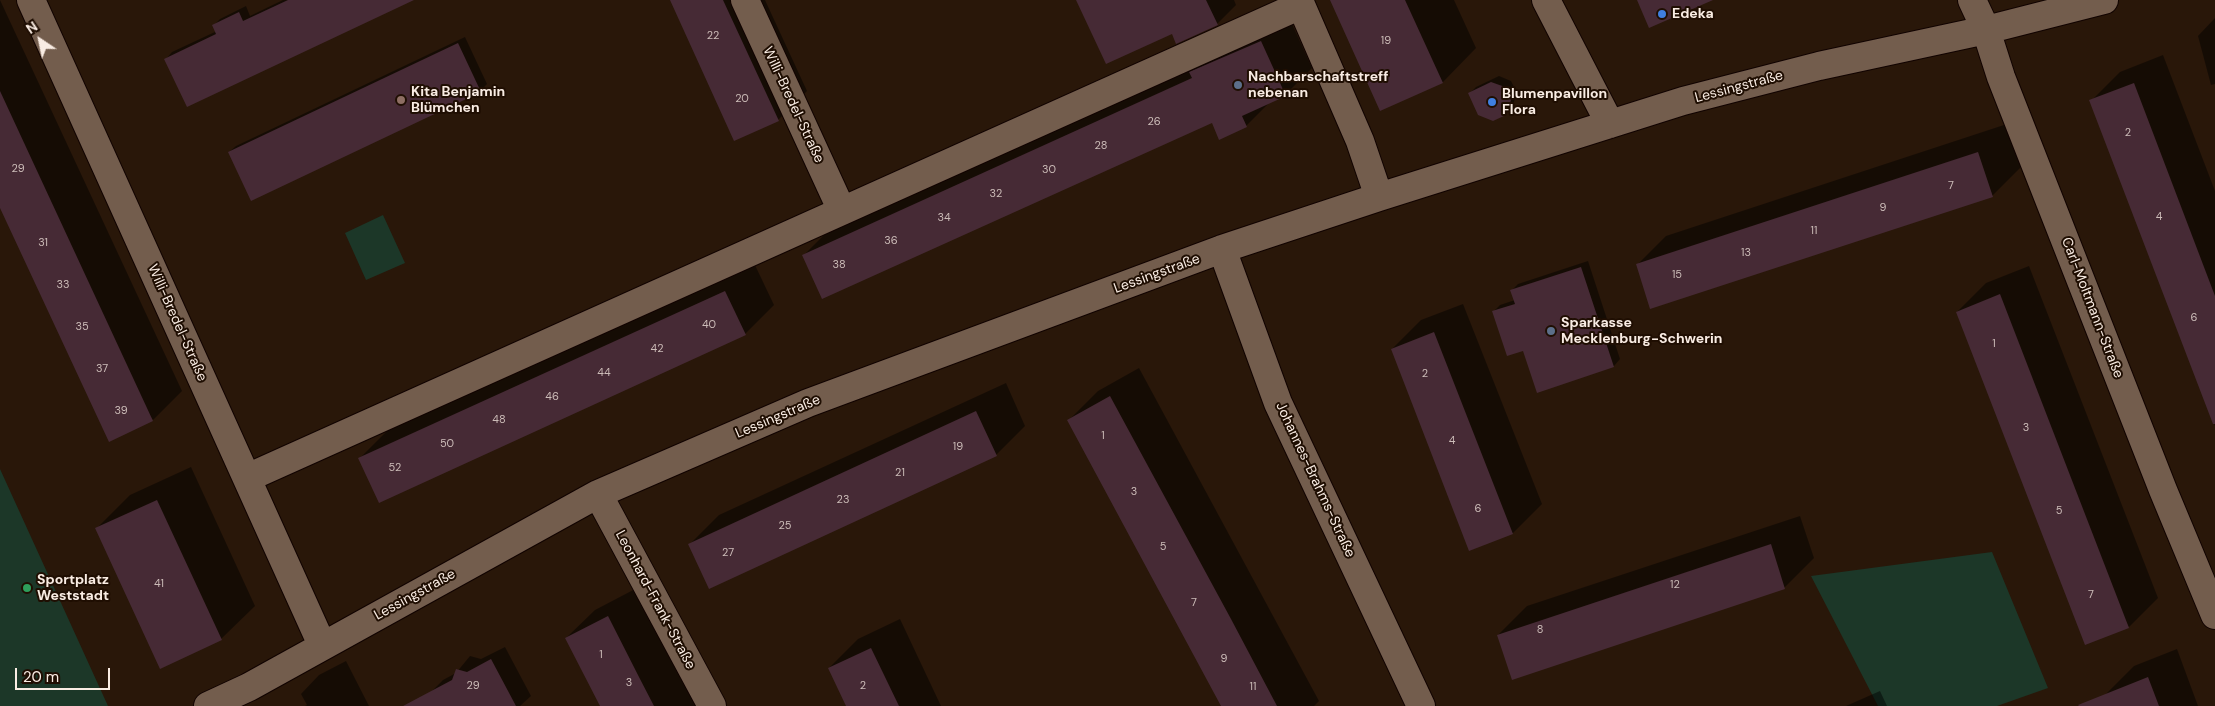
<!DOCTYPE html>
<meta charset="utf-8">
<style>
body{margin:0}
#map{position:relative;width:2215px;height:706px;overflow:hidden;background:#291709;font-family:"DM Sans",sans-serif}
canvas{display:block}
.north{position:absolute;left:15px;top:15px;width:50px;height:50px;-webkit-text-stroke:4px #1f0e02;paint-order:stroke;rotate:326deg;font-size:14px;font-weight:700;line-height:20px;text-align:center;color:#f9ece3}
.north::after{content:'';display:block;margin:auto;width:18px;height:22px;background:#f9ece3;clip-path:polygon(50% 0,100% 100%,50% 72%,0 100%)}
.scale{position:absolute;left:15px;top:668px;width:95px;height:22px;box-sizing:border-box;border:2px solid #f9ece3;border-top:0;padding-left:6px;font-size:15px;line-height:18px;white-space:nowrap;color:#f9ece3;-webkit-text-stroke:4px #1f0e02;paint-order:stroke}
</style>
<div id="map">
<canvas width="2215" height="706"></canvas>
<div class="north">N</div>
<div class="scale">20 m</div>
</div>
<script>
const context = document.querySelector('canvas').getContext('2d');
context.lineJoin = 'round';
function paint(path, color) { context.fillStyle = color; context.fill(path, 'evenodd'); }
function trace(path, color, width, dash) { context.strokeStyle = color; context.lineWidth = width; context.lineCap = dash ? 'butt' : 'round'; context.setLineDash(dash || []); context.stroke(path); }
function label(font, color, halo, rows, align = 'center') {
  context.font = font + ' "DM Sans",sans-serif'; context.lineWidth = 4; context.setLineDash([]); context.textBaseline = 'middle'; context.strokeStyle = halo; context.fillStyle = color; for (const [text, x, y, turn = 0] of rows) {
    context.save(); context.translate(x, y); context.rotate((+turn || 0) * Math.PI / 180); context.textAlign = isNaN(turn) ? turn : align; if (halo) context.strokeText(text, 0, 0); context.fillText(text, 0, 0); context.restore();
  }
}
const green = new Path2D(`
 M 383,215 L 405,263 L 366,280 L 345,233 Z
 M 0,469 L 108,706 L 0,706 Z
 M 1992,552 L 2048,688 L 1997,706 L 1878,706 L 1811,576 Z`);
const shadow = new Path2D(`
 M 0,0 L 182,391 L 153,420 L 0,204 Z
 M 283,0 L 411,0 L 166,59 L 172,52 L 217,31 L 214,25 L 220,19 L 246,6 L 250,16 Z
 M 671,0 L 765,0 L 807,91 L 778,120 Z
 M 1078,0 L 1234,0 L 1236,5 L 1217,24 L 1172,32 Z
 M 1331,0 L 1454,0 L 1476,48 L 1443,82 L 1381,109 Z
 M 1288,15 L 1312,68 L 1285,95 L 1271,101 L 1246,126 L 1212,121 L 804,255 L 831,228 Z
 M 2215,18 L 2215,84 L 2211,85 L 2198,36 Z
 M 465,37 L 487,84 L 480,91 L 229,152 L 236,146 Z
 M 2163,55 L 2215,191 L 2215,426 L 2091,101 L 2120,72 Z
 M 1499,76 L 1511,81 L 1517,93 L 1512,107 L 1505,114 L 1470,93 L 1476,87 Z
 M 2007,124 L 2021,167 L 1992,196 L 1637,265 L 1666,236 Z
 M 1588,261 L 1620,359 L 1614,366 L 1538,391 L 1524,349 L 1494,311 L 1500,305 L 1515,300 L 1512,290 L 1518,284 Z
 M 754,263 L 774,305 L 745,334 L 360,458 L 389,429 Z
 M 2029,266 L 2158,598 L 2129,627 L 1957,312 L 1986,283 Z
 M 1463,304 L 1542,504 L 1513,533 L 1470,550 L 1392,349 L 1421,320 Z
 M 1139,368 L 1319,701 L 1314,706 L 1222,706 L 1069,420 L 1098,391 Z
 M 1006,383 L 1025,426 L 996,455 L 690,544 L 719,515 Z
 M 191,467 L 255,606 L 221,639 L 97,528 L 130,495 Z
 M 1800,516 L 1814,558 L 1785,587 L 1513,679 L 1498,635 L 1527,606 Z
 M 637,588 L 697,706 L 601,706 L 566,638 L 595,610 Z
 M 900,619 L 941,706 L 847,706 L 829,668 L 858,639 Z
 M 505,647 L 531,696 L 520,706 L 436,706 L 430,693 L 443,680 L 456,673 L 470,656 L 481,659 Z
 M 2177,649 L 2198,706 L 2109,706 L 2105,695 L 2134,666 Z
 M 346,661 L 369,706 L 305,706 L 307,705 L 301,694 L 319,675 Z
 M 1880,691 L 1887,706 L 1846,706 Z`);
const building = new Path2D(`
 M 288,0 L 414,0 L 187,107 L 164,59 L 216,34 L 212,25 L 239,12 L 243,21 Z
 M 670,0 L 723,0 L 779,121 L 734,141 Z
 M 1076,0 L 1206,0 L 1218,25 L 1176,44 L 1172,34 L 1106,64 Z
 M 1330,0 L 1405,0 L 1443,83 L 1380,111 Z
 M 1637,0 L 1713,0 L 1649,28 Z
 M 1261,41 L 1286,96 L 1242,116 L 1247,127 L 1219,140 L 1212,123 L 822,299 L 802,255 L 1192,78 L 1189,72 Z
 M 458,43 L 481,92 L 251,201 L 228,152 Z
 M 1491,82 L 1505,87 L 1511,100 L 1506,115 L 1493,121 L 1478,115 L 1468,93 Z
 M 2134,83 L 2215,296 L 2215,424 L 2213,424 L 2089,100 Z
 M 0,91 L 153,421 L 109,442 L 0,208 Z
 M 1978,152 L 1993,197 L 1650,309 L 1636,264 Z
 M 1581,267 L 1614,367 L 1537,393 L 1523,351 L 1507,356 L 1492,311 L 1515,304 L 1510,290 Z
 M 725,291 L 746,335 L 379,503 L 358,458 Z
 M 2000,294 L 2129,628 L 2085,645 L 1956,312 Z
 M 1434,332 L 1513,534 L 1469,551 L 1391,349 Z
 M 1110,396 L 1231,619 L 1277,706 L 1221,706 L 1067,420 Z
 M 976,411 L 997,456 L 709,589 L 688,544 Z
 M 157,500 L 222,640 L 160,669 L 95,528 Z
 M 1771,544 L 1785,589 L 1512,680 L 1497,635 Z
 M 608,616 L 640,679 L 654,706 L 600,706 L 565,638 Z
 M 871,648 L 899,706 L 846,706 L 828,668 Z
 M 491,659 L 516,706 L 403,706 L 452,680 L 456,669 L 467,672 Z
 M 2148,677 L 2159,706 L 2079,706 L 2078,705 Z`);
const minor = new Path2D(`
 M 31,0 L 322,645
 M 745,0 L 842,211
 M 1546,0 L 1610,124
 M 1972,0 L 1986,30 L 2001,77 L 2163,490 L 2215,615
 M 1222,249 L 1278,403 L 1421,706
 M 247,478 L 1301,5 L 1360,141 L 1379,197
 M 598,494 L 712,706
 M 208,706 L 249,687 L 598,494 L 808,403 L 1222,249 L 1379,197 L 1683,101 L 1819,66 L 1986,30 L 2104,0`);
const markers = [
 [1662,14,5,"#3f7fe0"],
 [1238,85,5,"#5c6f8a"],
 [401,100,5,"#8d6e63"],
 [1492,102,5,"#3f7fe0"],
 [1551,331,5,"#5c6f8a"],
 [27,588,5,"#2e9e5b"]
];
const numberNames = [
 ["22",713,36],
 ["19",1386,41],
 ["20",742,99],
 ["26",1154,122],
 ["2",2128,133],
 ["28",1101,146],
 ["29",18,169],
 ["30",1049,170],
 ["7",1951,186],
 ["32",996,194],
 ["9",1883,208],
 ["4",2159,217],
 ["34",944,218],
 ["11",1814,231],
 ["36",891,241],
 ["31",43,243],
 ["13",1746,253],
 ["38",839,265],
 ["15",1677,275],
 ["33",63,285],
 ["6",2194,318],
 ["40",709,325],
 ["35",82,327],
 ["1",1994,344],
 ["42",657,349],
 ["37",102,369],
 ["44",604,373],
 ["2",1425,374],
 ["46",552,397],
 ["39",121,411],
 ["48",499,420],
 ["3",2026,428],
 ["1",1103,436],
 ["4",1452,441],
 ["50",447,444],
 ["19",958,447],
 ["52",395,468],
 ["21",900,473],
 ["3",1134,492],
 ["23",843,500],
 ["6",1478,509],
 ["5",2059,511],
 ["25",785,526],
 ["5",1163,547],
 ["27",728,553],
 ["41",159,584],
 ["12",1675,585],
 ["7",2091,595],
 ["7",1194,603],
 ["8",1540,630],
 ["1",601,655],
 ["9",1224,659],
 ["3",629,683],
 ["29",473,686],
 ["2",863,686],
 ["11",1253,687]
];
const poiNames = [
 ["Edeka",1672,14],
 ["Nachbarschaftstreff",1248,77],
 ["nebenan",1248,93],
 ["Kita Benjamin",411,92],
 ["Blümchen",411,108],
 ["Blumenpavillon",1502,94],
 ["Flora",1502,110],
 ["Sparkasse",1561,323],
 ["Mecklenburg-Schwerin",1561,339],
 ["Sportplatz",37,580],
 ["Weststadt",37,596]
];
const streetNames = [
 ["Lessingstraße",1739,87,-15],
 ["Willi-Bredel-Straße",793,105,65],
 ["Lessingstraße",1157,274,-20],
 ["Carl-Moltmann-Straße",2092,308,69],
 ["Willi-Bredel-Straße",177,323,66],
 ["Lessingstraße",778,417,-23],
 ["Johannes-Brahms-Straße",1315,480,65],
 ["Lessingstraße",415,595,-29],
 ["Leonhard-Frank-Straße",655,600,62]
];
paint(green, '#1c3728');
paint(shadow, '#0007');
paint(building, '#462a35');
trace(minor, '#110300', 30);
trace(minor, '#735d4d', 28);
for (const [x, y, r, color] of markers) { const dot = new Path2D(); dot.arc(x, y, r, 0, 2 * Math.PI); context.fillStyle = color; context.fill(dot); trace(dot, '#1f0e02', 2); }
label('11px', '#ccbcb8', null, numberNames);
label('bold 14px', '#f9ece3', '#1f0e02', poiNames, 'left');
label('14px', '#f9ece3', '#1f0e02', streetNames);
</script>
